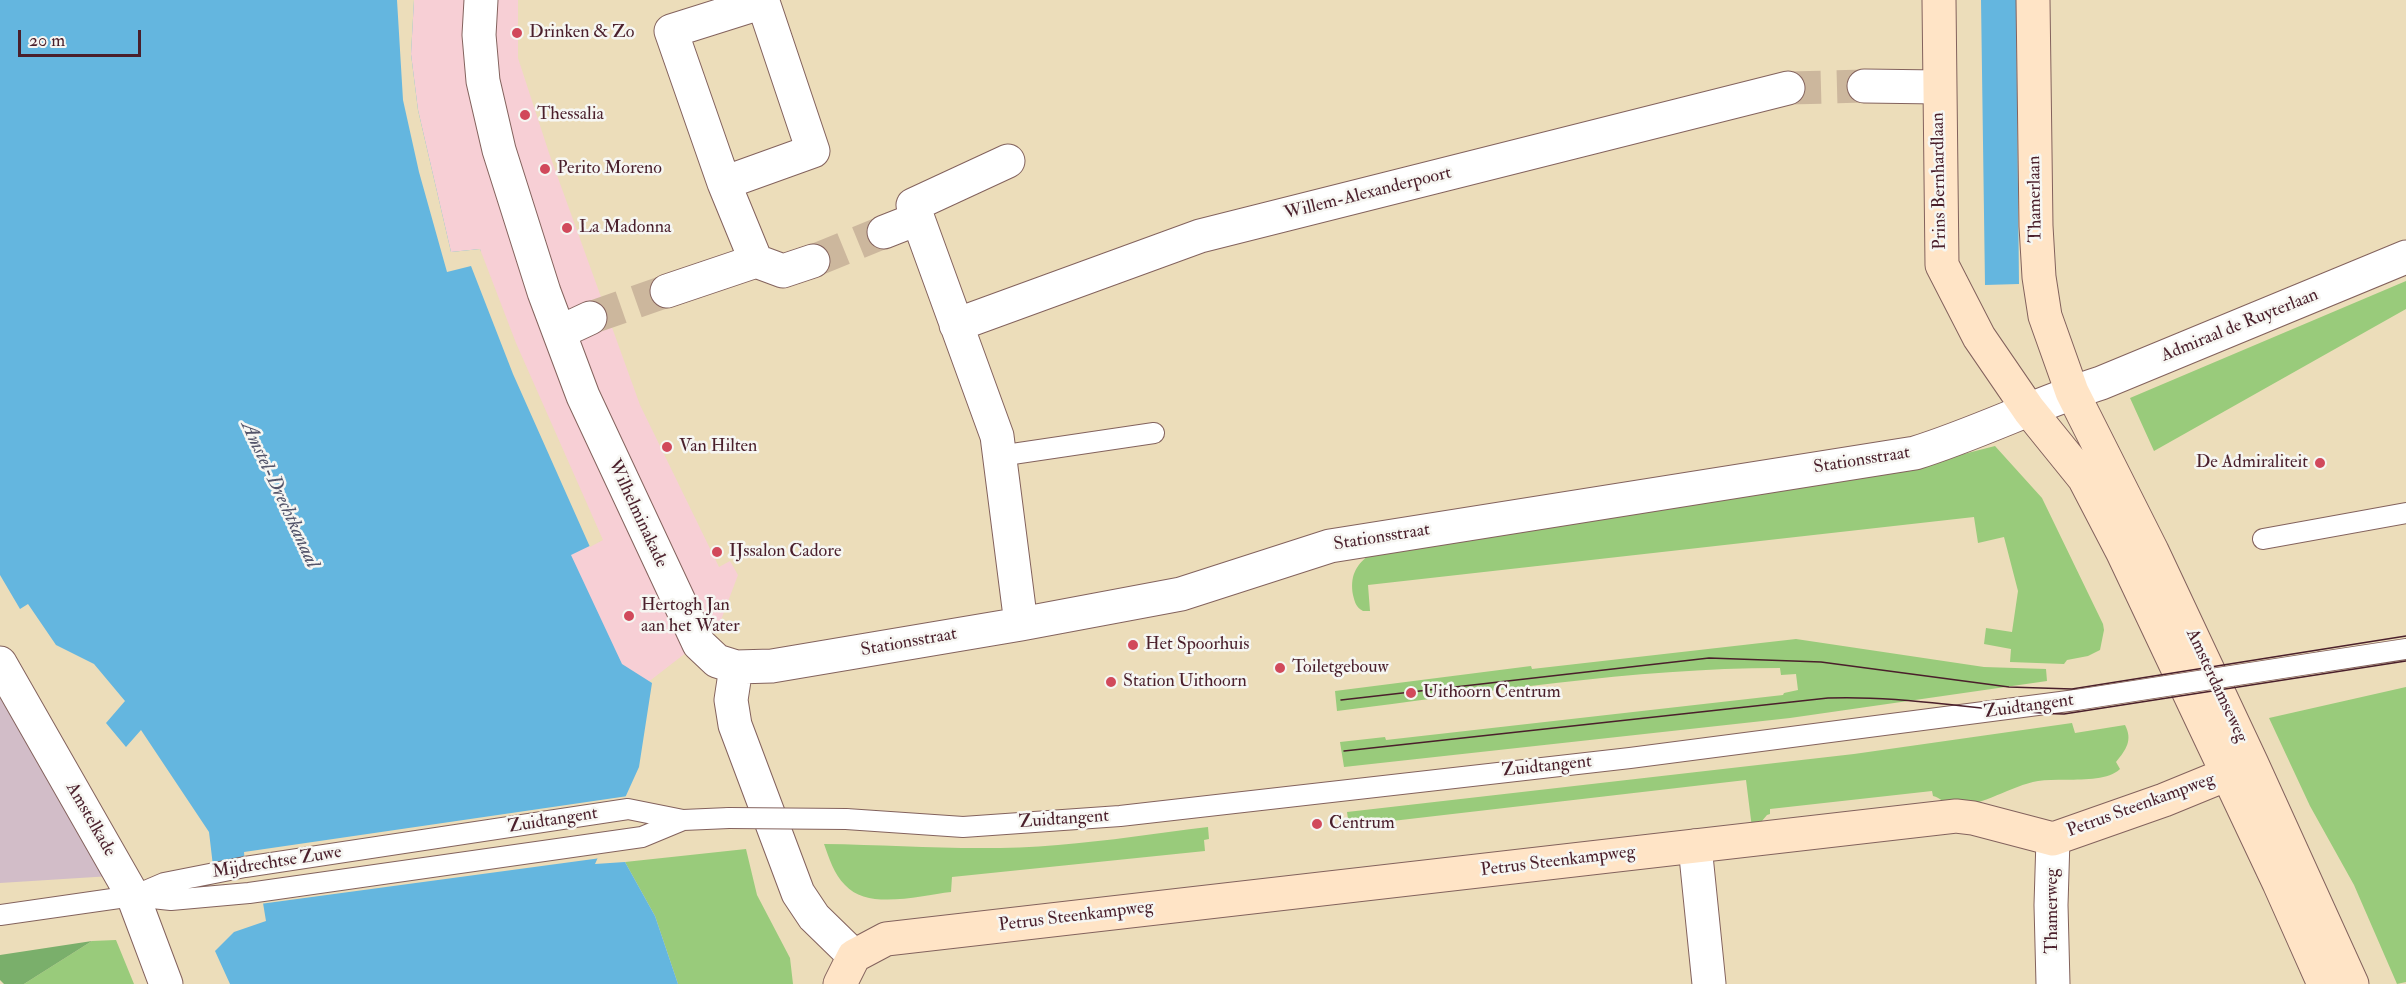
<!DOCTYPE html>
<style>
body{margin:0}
#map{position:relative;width:2406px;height:984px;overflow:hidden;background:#ecddba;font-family:"IM FELL Double Pica",serif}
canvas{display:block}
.scale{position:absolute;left:18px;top:30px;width:123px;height:27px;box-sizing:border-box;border:3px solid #4a1f2b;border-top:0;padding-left:8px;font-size:18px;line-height:21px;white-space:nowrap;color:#4a1f2b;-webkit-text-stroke:4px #f6f6f2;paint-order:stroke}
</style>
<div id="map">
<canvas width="2406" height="984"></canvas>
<div class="scale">20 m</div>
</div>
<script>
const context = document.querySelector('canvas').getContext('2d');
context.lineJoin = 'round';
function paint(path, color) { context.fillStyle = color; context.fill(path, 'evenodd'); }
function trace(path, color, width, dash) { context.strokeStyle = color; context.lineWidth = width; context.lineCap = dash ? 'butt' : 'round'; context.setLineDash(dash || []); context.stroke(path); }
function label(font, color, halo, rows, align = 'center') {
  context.font = font + ' "IM FELL Double Pica",serif'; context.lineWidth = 5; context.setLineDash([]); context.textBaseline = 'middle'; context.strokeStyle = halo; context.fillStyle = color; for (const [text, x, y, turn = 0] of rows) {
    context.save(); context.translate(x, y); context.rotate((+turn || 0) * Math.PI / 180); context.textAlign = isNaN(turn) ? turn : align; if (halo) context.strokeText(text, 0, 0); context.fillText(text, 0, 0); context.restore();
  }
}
const built = new Path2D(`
 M 410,0 L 518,0 L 518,58 L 549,153 L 640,405 L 719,567 L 730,561 L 738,575 L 718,628 L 647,683 L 620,667 L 567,555 L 448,256 L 408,59 Z`);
const industrial = new Path2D(`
 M 0,698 L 36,757 L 111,876 L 0,883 Z`);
const green = new Path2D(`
 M 2406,281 L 2406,309 L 2154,451 L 2130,398 Z
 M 1995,446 L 2042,498 L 2103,624 L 2104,630 L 2100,650 L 2088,656 L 2067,660 L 2064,664 L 2010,662 L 2011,649 L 1984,644 L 1986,628 L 2012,632 L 2018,591 L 2004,537 L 1978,543 L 1974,517 L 1368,585 L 1370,611 L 1363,611 C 1356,607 1355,603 1353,595 C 1350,577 1355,566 1369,555 L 1769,493 L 1901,470 Z
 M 1796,639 L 1984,667 L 2046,669 L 2047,681 L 1790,718 L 1344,767 L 1340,742 L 1385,737 L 1386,740 L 1783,695 L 1784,693 L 1798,690 L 1796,674 L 1781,675 L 1780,668 C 1632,668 1484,693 1337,711 L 1335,691 L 1531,666 L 1532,669 Z
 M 2406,687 L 2406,982 L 2397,984 L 2354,885 L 2310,806 L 2269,718 Z
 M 2072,723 L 2075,733 L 2125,725 C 2133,740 2126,750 2116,762 L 2120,769 C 2103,785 2061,777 2038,781 C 2010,786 1982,807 1953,806 C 1946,806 1940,797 1933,796 L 1932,791 L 1770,809 L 1770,814 L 1767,815 L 1756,828 L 1752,828 L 1746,780 L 1349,826 L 1347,812 L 1854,754 Z
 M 1208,827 L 1209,839 L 1204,840 L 1205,851 L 952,877 L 951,892 C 921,895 868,911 845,885 C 834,874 829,858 824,844 C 902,845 979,852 1058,845 C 1108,841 1158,833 1208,827 Z
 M 746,849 L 757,895 L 790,958 L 793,984 L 678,984 L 655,916 L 625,862 Z
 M 116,940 L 134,984 L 24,984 L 92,941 Z`);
const forest = new Path2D(`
 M 92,941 L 24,984 L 4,984 L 0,980 L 0,955 Z`);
const water = new Path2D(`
 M 0,0 L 414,0 L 411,54 L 418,110 L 451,252 L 480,249 L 483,263 L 513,344 L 600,541 L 571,555 L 622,664 L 652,683 L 639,767 L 595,864 L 625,862 L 655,916 L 678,984 L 230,984 L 215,951 L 234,932 L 266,921 L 256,861 L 213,866 L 209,832 L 141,730 L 126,747 L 106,723 L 125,701 L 94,664 L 56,645 L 28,604 L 20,609 L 0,575 Z
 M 1981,0 L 2016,0 L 2019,284 L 1985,285 Z`);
const pier = new Path2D(`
 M 397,0 L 414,0 L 411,54 L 418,110 L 451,252 L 480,249 L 516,343 L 603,540 L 590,547 L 513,374 L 471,266 L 447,272 L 419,172 L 403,100 Z
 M 628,796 L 601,858 L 260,904 L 253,864 L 245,865 L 244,852 Z`);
const streetTunnel = new Path2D(`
 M 1788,88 L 1864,86
 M 813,261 L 884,232
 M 590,318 L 667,291`);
const lane = new Path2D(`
 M 999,456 L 1154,433
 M 2263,539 L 2406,513
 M 2321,662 L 2406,649
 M 846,819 L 963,827 L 1120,816 L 1630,758 L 2076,700
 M 136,895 L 164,883 L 245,867 L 628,809 L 683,820 L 729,818
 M 0,915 L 133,896 L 171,900 L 249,893 L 642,837 L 683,820`);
const street = new Path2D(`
 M 481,0 L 479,35 L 483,81 L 499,150 L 544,292 L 583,396 L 699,644 L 717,661 L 736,667 L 772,666 L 1021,624 L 1181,594 L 1330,546 L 1915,453 C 1979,433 2038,403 2101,383 L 2406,257
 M 1864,86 L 1939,87
 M 1008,161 L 913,205 L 997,436 L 1021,624
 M 724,183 L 813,151 L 763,2
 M 884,232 L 917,219
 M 756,261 L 724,183 L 671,31 L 763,2 L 762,0
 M 667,291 L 756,261 L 783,271 L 813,261
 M 956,325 L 1200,236 L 1788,88
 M 560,332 L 590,318
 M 0,663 L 133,896 L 166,984
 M 736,667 L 731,700 L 735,725 L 798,893 L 814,917 L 854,956
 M 2053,839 L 2051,905 L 2053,984
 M 1695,846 L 1709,984`);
const secondary = new Path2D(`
 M 1939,0 L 1942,265 L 1979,337 L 2029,410 L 2084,478 L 2123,553 L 2279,883 L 2324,984
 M 2033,0 L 2036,226 L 2039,277 L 2045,316 L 2072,392 L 2152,551 L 2252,764 L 2352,984
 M 840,984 L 854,956 L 886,939 L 1956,816 L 1973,818 L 2053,839 L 2164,800 L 2252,764`);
const tram = new Path2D(`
 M 1341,700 L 1709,658 L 1821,662 L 2009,687 L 2072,689 L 2406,636
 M 1344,751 L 1828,698 C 1907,695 1985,712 2064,714 L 2406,661`);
const laneBridge = new Path2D(`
 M 2076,700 L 2321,662
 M 729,818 L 846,819`);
const markers = [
 [517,33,6,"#d1495b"],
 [525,115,6,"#d1495b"],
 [545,169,6,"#d1495b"],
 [567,228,6,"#d1495b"],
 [667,447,6,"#d1495b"],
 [2320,463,6,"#d1495b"],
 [717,552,6,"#d1495b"],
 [629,616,6,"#d1495b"],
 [1133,645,6,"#d1495b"],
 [1280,668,6,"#d1495b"],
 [1111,682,6,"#d1495b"],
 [1411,693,6,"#d1495b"],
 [1317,824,6,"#d1495b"]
];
const poiNames = [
 ["Drinken & Zo",529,33],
 ["Thessalia",537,115],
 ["Perito Moreno",557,169],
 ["La Madonna",579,228],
 ["Van Hilten",679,447],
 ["De Admiraliteit",2308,463,"right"],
 ["IJssalon Cadore",729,552],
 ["Hertogh Jan",641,606],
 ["aan het Water",641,627],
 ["Het Spoorhuis",1145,645],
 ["Toiletgebouw",1292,668],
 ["Station Uithoorn",1123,682],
 ["Uithoorn Centrum",1423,693],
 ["Centrum",1329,824]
];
const streetNames = [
 ["Prins Bernhardlaan",1940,181,-91],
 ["Willem-Alexanderpoort",1368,194,-14],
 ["Thamerlaan",2036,199,-91],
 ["Admiraal de Ruyterlaan",2240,326,-22],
 ["Stationsstraat",1862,461,-9],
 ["Wilhelminakade",637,514,65],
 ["Stationsstraat",1382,538,-9],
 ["Stationsstraat",909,643,-10],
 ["Amsterdamseweg",2216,686,65],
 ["Zuidtangent",2029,707,-8],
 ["Zuidtangent",1547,767,-6],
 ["Petrus Steenkampweg",2141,806,-20],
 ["Amstelkade",90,820,60],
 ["Zuidtangent",1064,820,-4],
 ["Zuidtangent",553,821,-9],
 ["Petrus Steenkampweg",1558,862,-7],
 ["Mijdrechtse Zuwe",277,863,-9],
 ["Thamerweg",2053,911,-90],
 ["Petrus Steenkampweg",1076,917,-7]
];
const waterNames = [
 ["Amstel-Drechtkanaal",279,495,65]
];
paint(built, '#f7cfd5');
paint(industrial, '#d2bdc8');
paint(green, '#99cb7b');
paint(forest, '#7aaf6b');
paint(water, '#64b6df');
paint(pier, '#ecddba');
trace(streetTunnel, '#ccb79d', 33, [33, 16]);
trace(lane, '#83625d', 22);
trace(street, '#83625d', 35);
trace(secondary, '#83625d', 35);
trace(lane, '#fff', 20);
trace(street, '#fff', 33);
trace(secondary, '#ffe4c6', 33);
trace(tram, '#4a1f2b', 1.5);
trace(laneBridge, '#83625d', 22, []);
trace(laneBridge, '#fff', 20);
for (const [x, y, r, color] of markers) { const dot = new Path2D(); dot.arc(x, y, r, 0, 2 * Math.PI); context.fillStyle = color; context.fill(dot); trace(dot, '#f6f6f2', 2); }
label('18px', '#4a1f2b', '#f6f6f2', poiNames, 'left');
label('18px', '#4a1f2b', '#f6f6f2', streetNames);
label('italic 20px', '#53546a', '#f6f6f2', waterNames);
</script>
